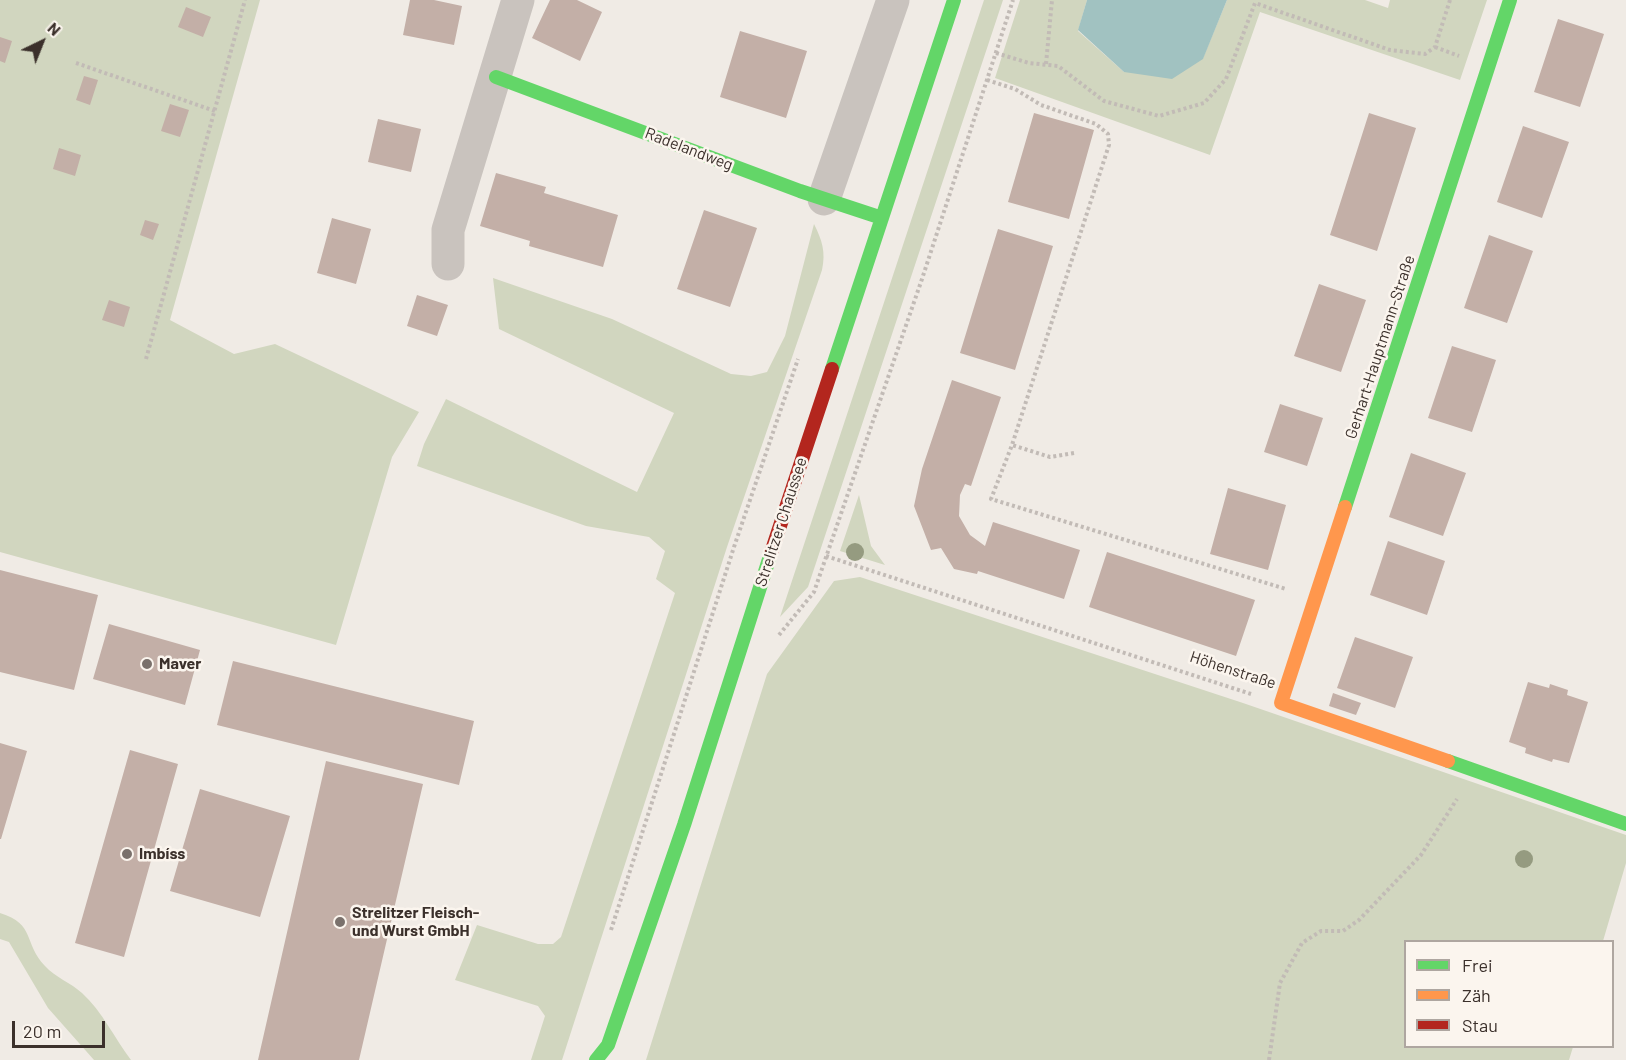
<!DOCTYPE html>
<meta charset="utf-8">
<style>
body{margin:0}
#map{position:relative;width:1626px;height:1060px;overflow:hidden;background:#f0ebe5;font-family:Barlow,sans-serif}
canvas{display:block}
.legend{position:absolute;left:1404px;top:940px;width:210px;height:108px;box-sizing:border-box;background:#fbf5ee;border:2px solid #aea6a0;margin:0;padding:8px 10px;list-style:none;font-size:18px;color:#3b302b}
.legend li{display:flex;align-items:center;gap:12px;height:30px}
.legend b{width:30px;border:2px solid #aea6a0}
.north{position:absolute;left:12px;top:12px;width:60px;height:60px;-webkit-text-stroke:4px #fbf5ee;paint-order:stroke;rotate:43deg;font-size:16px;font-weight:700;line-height:24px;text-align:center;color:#3b302b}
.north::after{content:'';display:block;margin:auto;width:21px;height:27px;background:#3b302b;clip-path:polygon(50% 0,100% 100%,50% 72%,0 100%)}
.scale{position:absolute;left:12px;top:1021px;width:93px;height:27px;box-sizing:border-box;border:3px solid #3b302b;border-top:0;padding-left:8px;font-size:18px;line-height:21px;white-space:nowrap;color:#3b302b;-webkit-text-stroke:4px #fbf5ee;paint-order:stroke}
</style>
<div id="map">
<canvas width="1626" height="1060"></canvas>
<ul class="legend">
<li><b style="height:8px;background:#63d668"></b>Frei</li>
<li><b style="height:8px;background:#ff974d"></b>Zäh</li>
<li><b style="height:8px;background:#b3261e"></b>Stau</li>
</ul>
<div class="north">N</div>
<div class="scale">20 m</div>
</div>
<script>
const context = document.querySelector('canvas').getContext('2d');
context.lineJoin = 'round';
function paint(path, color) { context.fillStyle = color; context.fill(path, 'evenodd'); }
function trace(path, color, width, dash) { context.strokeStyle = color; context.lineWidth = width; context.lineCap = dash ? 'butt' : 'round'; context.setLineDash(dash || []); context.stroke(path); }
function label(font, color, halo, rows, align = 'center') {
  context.font = font + ' Barlow,sans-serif'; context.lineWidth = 5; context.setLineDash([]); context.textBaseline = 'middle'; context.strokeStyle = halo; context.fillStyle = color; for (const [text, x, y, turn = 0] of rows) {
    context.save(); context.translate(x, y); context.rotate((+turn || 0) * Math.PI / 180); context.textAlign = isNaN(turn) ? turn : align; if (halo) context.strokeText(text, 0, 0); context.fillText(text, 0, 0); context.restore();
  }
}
const green = new Path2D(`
 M 0,0 L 260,0 L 170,320 L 234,354 L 275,344 L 419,412 L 392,457 L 336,645 L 0,552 Z
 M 984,0 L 1003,0 L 808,587 L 780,617 Z
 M 1020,0 L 1087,0 L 1078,31 L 1124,72 L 1203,58 L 1227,0 L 1365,0 L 1388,8 L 1390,0 L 1487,0 L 1460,80 L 1260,12 L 1210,155 L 995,78 Z
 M 814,224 C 822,240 826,252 822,270 L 727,547 L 562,1060 L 531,1060 L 545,1016 L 538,1006 L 455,980 L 477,925 L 538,944 L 553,944 L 561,937 L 675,593 L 656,579 L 665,551 L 649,537 L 586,526 L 417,466 L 424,444 L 446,399 L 637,492 L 674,413 L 499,329 L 493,278 L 612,319 L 731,374 L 751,376 L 767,372 L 785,336 Z
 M 859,495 L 871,546 L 885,565 L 840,551 Z
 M 860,577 L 1243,703 L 1626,835 L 1626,863 L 1603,941 L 1406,942 L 1406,1046 L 1573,1047 L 1569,1060 L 646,1060 L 767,674 L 834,581 Z
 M 0,913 C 36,924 23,943 45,966 C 55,977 71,983 82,993 C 102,1011 115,1039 131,1060 L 94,1060 L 48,1008 L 9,942 L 0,939 Z`);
const water = new Path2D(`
 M 1087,0 L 1227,0 L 1203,59 L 1172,79 L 1124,72 L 1078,30 Z`);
const building = new Path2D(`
 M 410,0 L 434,0 L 462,6 L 454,45 L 403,35 Z
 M 550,0 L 577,0 L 602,12 L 580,61 L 532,38 Z
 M 186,7 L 211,17 L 203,37 L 178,27 Z
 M 1558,19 L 1604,34 L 1580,107 L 1534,92 Z
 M 740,31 L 807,51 L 786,118 L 720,97 Z
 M 0,37 L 12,41 L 5,63 L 0,61 Z
 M 84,76 L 98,80 L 90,105 L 76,100 Z
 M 170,104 L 189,110 L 180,137 L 161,131 Z
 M 1034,113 L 1094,130 L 1069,219 L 1008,202 Z
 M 1369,113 L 1416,128 L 1377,251 L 1330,235 Z
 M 378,119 L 421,129 L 411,172 L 368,162 Z
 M 1523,126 L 1569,142 L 1542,218 L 1497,202 Z
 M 59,148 L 81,155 L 75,176 L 53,169 Z
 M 496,173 L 546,187 L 544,193 L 618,215 L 603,267 L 529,246 L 530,241 L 480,226 Z
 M 704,210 L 757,228 L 730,307 L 677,289 Z
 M 332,218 L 371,229 L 356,284 L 317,273 Z
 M 145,220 L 159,224 L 153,240 L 140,235 Z
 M 998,229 L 1053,246 L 1015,370 L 960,353 Z
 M 1489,235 L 1533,251 L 1507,323 L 1464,308 Z
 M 1319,284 L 1366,300 L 1341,372 L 1294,356 Z
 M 417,295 L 448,305 L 437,336 L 407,326 Z
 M 109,300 L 130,307 L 124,327 L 102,320 Z
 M 1452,346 L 1496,360 L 1472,432 L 1428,418 Z
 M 952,380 L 1001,397 L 971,486 L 965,484 L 960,495 L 959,516 L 970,535 L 985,546 L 993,522 L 1080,550 L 1064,599 L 978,571 L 977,574 L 954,569 L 941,548 L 931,550 L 914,506 L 922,469 Z
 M 1280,404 L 1323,418 L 1307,466 L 1264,452 Z
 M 1411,453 L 1466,473 L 1443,536 L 1389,517 Z
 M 1228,488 L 1286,505 L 1268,570 L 1210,554 Z
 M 1388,541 L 1445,561 L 1427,615 L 1370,595 Z
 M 1107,552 L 1255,600 L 1236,656 L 1089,607 Z
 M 0,570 L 98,595 L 74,690 L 0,672 Z
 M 109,624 L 200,650 L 185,705 L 93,679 Z
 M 1355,637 L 1413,657 L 1395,708 L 1337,688 Z
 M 233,661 L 474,721 L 459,785 L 217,725 Z
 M 1528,682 L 1549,688 L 1550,684 L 1568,690 L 1567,695 L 1588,702 L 1569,763 L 1553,759 L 1552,762 L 1525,753 L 1526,748 L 1509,742 Z
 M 1333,693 L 1361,703 L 1356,715 L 1329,706 Z
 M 0,743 L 27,751 L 1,839 L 0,839 Z
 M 130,750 L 178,764 L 124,957 L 75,943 Z
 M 326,761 L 423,784 L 359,1060 L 258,1060 Z
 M 200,789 L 290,816 L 260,917 L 170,891 Z`);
const path = new Path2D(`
 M 1435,47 L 1459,56
 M 996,53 L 1029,63 L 1058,66 L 1104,101 L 1159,116 L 1204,103 L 1226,79 L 1255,3 L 1390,50 L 1425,54 L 1435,47 L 1450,0
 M 76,63 L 215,111
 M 1046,64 L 1052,0
 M 987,80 L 1015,89 L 1041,105 L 1096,124 L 1108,134 L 1109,145 L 1012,445
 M 146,359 L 245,0
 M 1074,453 L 1050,457 L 1012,445 L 991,499 L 1286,589
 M 826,556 L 1251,694
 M 779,635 L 814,592 L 922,279 L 1013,0
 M 611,930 L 734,547 L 798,359
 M 1269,1060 L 1280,983 L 1302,943 L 1321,931 L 1343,931 L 1359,920 L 1421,855 L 1457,799`);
const street = new Path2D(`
 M 824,199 L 893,0
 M 448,264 L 448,230 L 518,0`);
const fast = new Path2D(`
 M 496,77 L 800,191 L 882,218
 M 832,369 L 954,0
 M 1345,507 L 1510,0
 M 1448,761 L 1626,824
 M 596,1060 L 608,1045 L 684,825 L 771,553`);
const slow = new Path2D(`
 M 1345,507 L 1281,703 L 1448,761`);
const jam = new Path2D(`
 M 771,553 L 832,369`);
const trees = [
 [855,552],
 [1524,859]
];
const markers = [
 [147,664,6,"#7a716c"],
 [127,854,6,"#7a716c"],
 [340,922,6,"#7a716c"]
];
const streetNames = [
 ["Radelandweg",689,149,21],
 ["Gerhart-Hauptmann-Straße",1380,347,-72],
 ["Strelitzer Chaussee",781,522,-72],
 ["Höhenstraße",1233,670,18]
];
const poiNames = [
 ["Maver",159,664],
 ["Imbíss",139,854],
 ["Strelitzer Fleisch-",352,913],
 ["und Wurst GmbH",352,931]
];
paint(green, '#d1d6bf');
paint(water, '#a1c2c1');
paint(building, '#c3afa7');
trace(path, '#c2bbb6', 4, [3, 3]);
trace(street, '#c9c3be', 33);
trace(fast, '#63d668', 14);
trace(slow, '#ff974d', 14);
trace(jam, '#b3261e', 14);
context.fillStyle = '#959b80';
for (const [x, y] of trees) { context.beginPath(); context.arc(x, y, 9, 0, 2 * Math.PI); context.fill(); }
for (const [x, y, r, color] of markers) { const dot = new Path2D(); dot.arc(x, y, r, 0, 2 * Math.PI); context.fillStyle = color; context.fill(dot); trace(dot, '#fbf5ee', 2); }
label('16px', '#3b302b', '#fbf5ee', streetNames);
label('bold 16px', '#3b302b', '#fbf5ee', poiNames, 'left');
</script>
